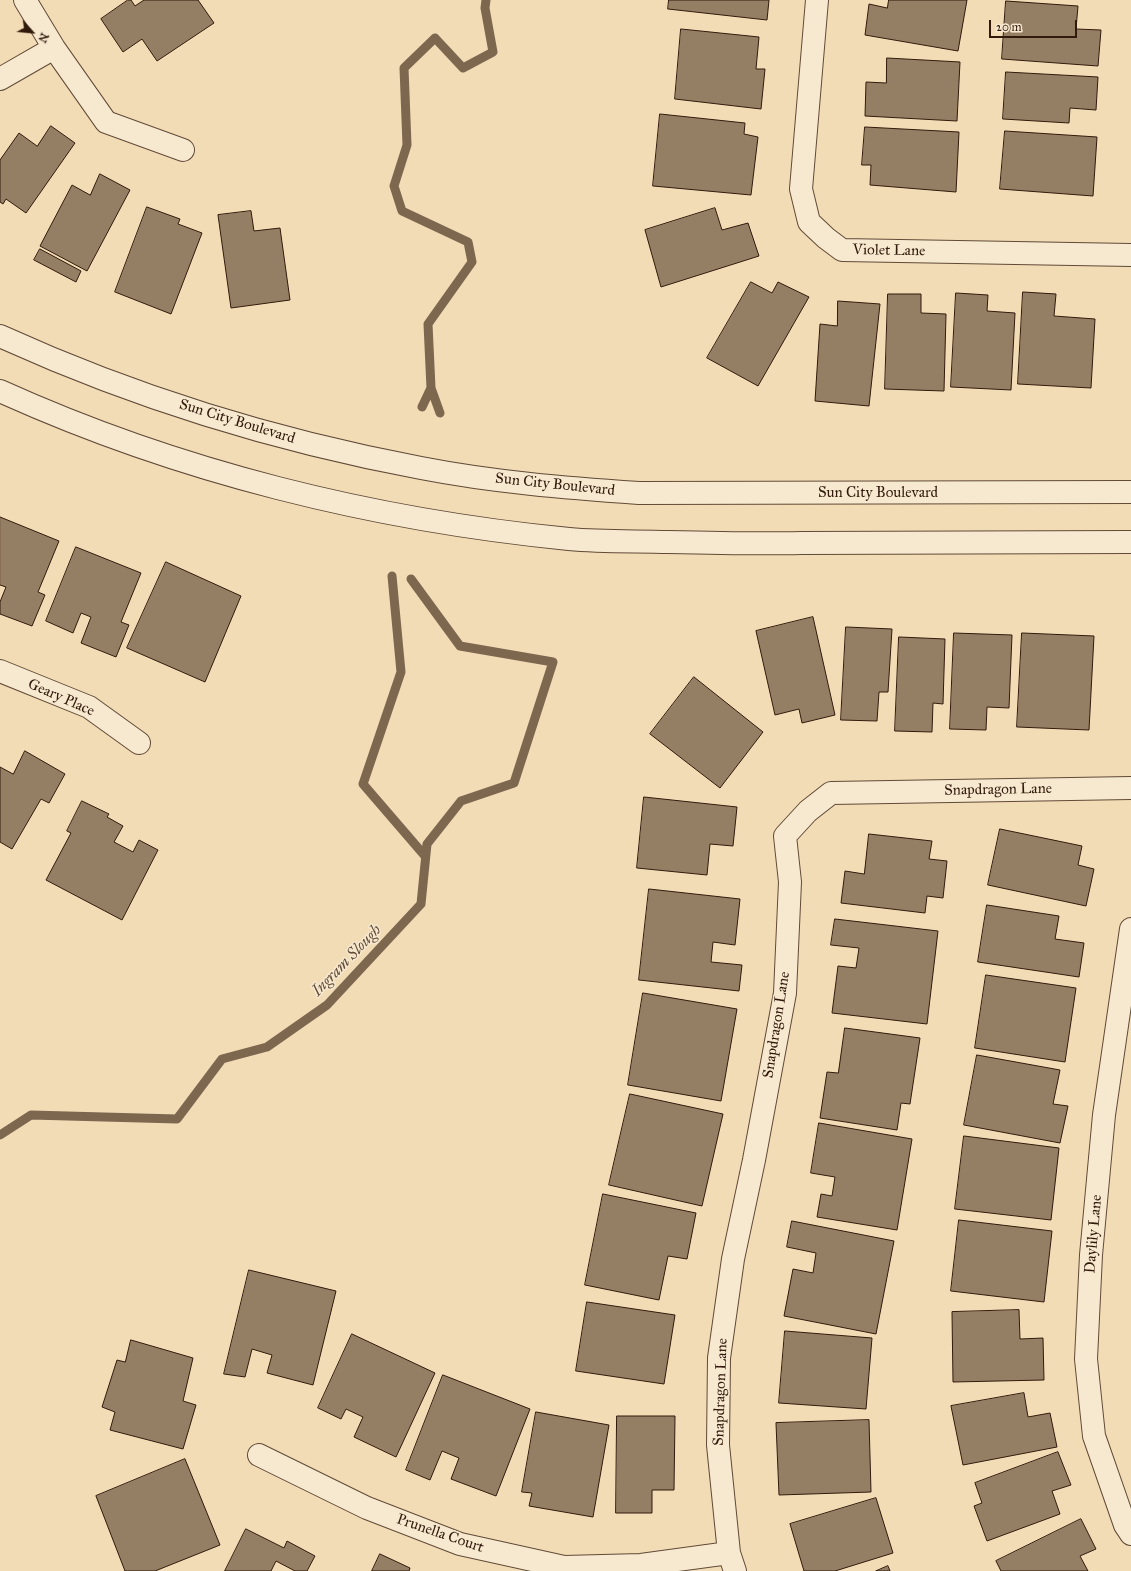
<!DOCTYPE html>
<html>
<head>
<meta charset="utf-8">
<style>
	body { margin:0 }
	#map { position:relative; width:1131px; height:1571px; overflow:hidden; background:#f2dcb6; font-family:"IM FELL Great Primer",serif }
	canvas { display:block }
	.north { position:absolute; left:12px; top:12px; width:40px; height:40px; -webkit-text-stroke:3px #f7e8d0; paint-order:stroke; rotate:117deg; font-size:11px; font-weight:700; line-height:16px; text-align:center; color:#311a0b }
	.north::after { content:''; display:block; margin:auto; width:14px; height:18px; background:#311a0b; clip-path:polygon(50% 0,100% 100%,50% 72%,0 100%) }
	.scale { position:absolute; left:989px; top:20px; width:88px; height:18px; box-sizing:border-box; border:2px solid #311a0b; border-top:0; padding-left:5px; font-size:12px; line-height:14px; white-space:nowrap; color:#311a0b; -webkit-text-stroke:3px #f7e8d0; paint-order:stroke }
</style>
</head>
<body>
<div id="map">
<canvas width="1131" height="1571"></canvas>
<div class="north">N</div>
<div class="scale">20 m</div>
</div>
<script>
const g = document.querySelector('canvas').getContext('2d');
g.lineJoin = 'round';
function trace(path, color, width, dash) { g.strokeStyle = color; g.lineWidth = width; g.lineCap = dash ? 'butt' : 'round'; g.setLineDash(dash || []); g.stroke(path); }
function paint(path, color) { g.fillStyle = color; g.fill(path, 'evenodd'); }
function write(font, color, halo, rows, align = 'center') {
  g.font = font + ' "IM FELL Great Primer",serif'; g.lineWidth = 3; g.setLineDash([]); g.textBaseline = 'middle'; g.strokeStyle = halo; g.fillStyle = color; for (const [text, x, y, turn = 0] of rows) {
    g.save(); g.translate(x, y); g.rotate((+turn || 0) * Math.PI / 180); g.textAlign = isNaN(turn) ? turn : align; if (halo) g.strokeText(text, 0, 0); g.fillText(text, 0, 0); g.restore();
  }
}
trace(new Path2D(`
	M422,407L431,388
	M440,413L431,388L428,324L472,262L468,242L402,211L394,186L407,145L404,68L435,38L463,68L493,52L485,8L486,0
	M392,576L401,672L363,784L425,856
	M0,1135L31,1115L177,1119L222,1059L267,1047L327,1005L421,904L427,844L461,801L514,783L553,662L460,646L411,579`), '#7d674f', 9);
const building = new Path2D(`
	M128,0H131L135,6L144,0H198L214,23L157,61L142,39L123,52L101,19Z
	M669,0H769L767,20L668,9Z
	M889,0H967L958,51L865,35L869,4L887,8Z
	M1006,1L1078,6L1076,29L1101,30L1098,66L1002,59Z
	M681,29L759,37L756,69H765L761,109L675,99Z
	M887,58L960,62L957,121L865,116L866,82L886,83Z
	M1006,72L1098,77L1096,110L1070,108L1069,123L1003,119Z
	M660,114L745,123L744,134L758,137L751,195L653,186Z
	M51,126L75,143L26,213L6,199L3,204L0,202V160L19,133L37,146Z
	M865,127L959,132L956,192L870,185L871,165H862Z
	M1005,131L1097,137L1093,196L1000,189Z
	M100,174L130,190L87,271L40,246L72,185L90,195Z
	M147,207L180,219L178,224L202,233L171,314L115,292Z
	M715,208L722,230L748,223L759,256L661,287L645,230Z
	M251,211L254,231L280,228L290,300L231,308L218,215Z
	M40,249L81,271L76,282L34,260Z
	M751,282L772,293L778,282L809,297L758,386L707,358Z
	M1023,292L1056,294L1054,316L1095,319L1091,388L1018,384Z
	M956,293L988,295L987,311L1015,313L1011,390L951,387Z
	M888,294H921V313L946,314L944,391L885,389Z
	M838,301L880,304L869,406L815,401L820,324L837,326Z
	M0,517L59,541L38,592L45,595L32,626L0,614V602L6,587L0,585Z
	M76,547L141,573L121,622L129,625L116,657L81,643L91,617L81,613L73,633L46,621Z
	M166,562L241,596L205,682L127,648Z
	M813,617L835,715L802,723L799,709L775,715L756,631Z
	M846,627L892,629L888,692H879L877,721L841,720Z
	M954,633L1012,635L1009,708L987,707L986,730L950,729Z
	M1022,633L1094,636L1089,730L1017,727Z
	M899,637L945,639L943,704L933,703L932,732L895,731Z
	M694,677L763,732L720,788L650,734Z
	M25,751L65,774L49,803L41,799L12,849L0,842V767L13,774Z
	M644,797L737,807L733,846L710,844L707,875L637,868Z
	M82,801L109,814L107,817L123,826L114,842L133,852L139,840L158,850L122,920L46,880L71,833L67,831Z
	M1000,829L1082,846L1078,865L1094,869L1086,906L988,885Z
	M869,834L932,841L929,859L947,861L943,898L927,896L925,913L841,903L845,871L864,874Z
	M649,889L740,899L735,945L713,942L711,962L742,965L739,991L639,980Z
	M987,905L1059,916L1055,939L1084,943L1079,977L978,962Z
	M835,919L938,931L927,1024L832,1013L838,966L856,968L859,948L831,945Z
	M986,975L1076,988L1065,1062L975,1048Z
	M643,993L737,1009L721,1101L628,1085Z
	M845,1028L920,1038L910,1104L901,1103L897,1130L820,1118L827,1072L838,1073Z
	M977,1055L1060,1070L1053,1104L1068,1106L1060,1143L964,1125Z
	M630,1094L723,1114L702,1206L609,1185Z
	M819,1123L912,1139L897,1230L817,1217L821,1194L832,1196L835,1177L811,1173Z
	M964,1136L1059,1148L1051,1220L955,1209Z
	M603,1194L696,1213L687,1259L668,1256L659,1300L585,1285Z
	M959,1220L1052,1231L1044,1302L951,1291Z
	M792,1221L894,1241L876,1334L784,1316L793,1269L813,1273L816,1253L787,1247Z
	M249,1270L336,1291L313,1385L267,1373L272,1355L252,1349L245,1377L224,1374Z
	M587,1302L675,1315L664,1384L576,1371Z
	M1019,1310L1020,1339L1043,1338L1044,1380L953,1382L952,1312Z
	M785,1331L872,1338L866,1409L779,1403Z
	M352,1334L435,1373L396,1457L354,1437L363,1417L346,1409L341,1419L318,1408Z
	M131,1340L193,1358L183,1401L196,1405L183,1449L110,1430L115,1412L102,1407L117,1360L125,1362Z
	M443,1375L530,1409L496,1496L451,1479L459,1458L442,1451L430,1480L406,1470Z
	M1024,1393L1028,1417L1050,1413L1057,1447L963,1465L951,1406Z
	M536,1412L609,1425L593,1517L529,1506L532,1493L522,1492Z
	M617,1416H675L674,1490H652V1513H616Z
	M869,1420L871,1492L779,1495L776,1423Z
	M1058,1452L1071,1485L1052,1491L1060,1514L987,1541L974,1506L982,1503L975,1483Z
	M185,1459L220,1545L155,1571H125L96,1496Z
	M876,1498L893,1553L835,1571H804L790,1524Z
	M1081,1519L1096,1549L1080,1556L1088,1571H1001L996,1561Z
	M246,1529L284,1548L287,1541L315,1556L307,1571H295L276,1561L271,1571H225Z
	M380,1554L410,1568L409,1571H372Z
	M888,1566L890,1571H876Z`);
paint(building, '#957f64');
trace(building, '#311a0b', 1);
const minor = new Path2D(`
	M25,0L54,48L106,122L183,150
	M817,0L801,189L809,222L826,238L842,250L1131,255
	M0,79L54,48
	M0,671L89,707L139,743
	M1131,929L1104,1115L1091,1255L1086,1359L1094,1436L1125,1525L1131,1534
	M259,1455L367,1508L460,1544L564,1567L641,1565L729,1553
	M735,1571L729,1553L718,1445L719,1358L733,1259L754,1160L785,993L790,882L785,836L808,811L831,793L1131,788`);
const tertiary = new Path2D(`
	M0,336C134,397 277,441 421,468C493,482 566,488 639,493L1131,492
	M0,391C179,472 374,520 569,539C602,542 635,541 668,542C712,543 756,544 801,543C911,543 1021,542 1131,542`);
trace(minor, '#614a36', 24);
trace(tertiary, '#614a36', 24);
trace(minor, '#f7e8d0', 22);
trace(tertiary, '#f7e8d0', 22);
write('15px', '#311a0b', '#f7e8d0', [
	["Violet Lane",889,251,1],
	["Sun City Boulevard",237,422,17],
	["Sun City Boulevard",555,485,6],
	["Sun City Boulevard",878,493],
	["Geary Place",61,698,24],
	["Snapdragon Lane",998,790,-1],
	["Snapdragon Lane",777,1025,-81],
	["Daylily Lane",1094,1234,-85],
	["Snapdragon Lane",721,1392,-88],
	["Prunella Court",440,1534,19]
]);
write('italic 16px', '#644d38', '#f7e8d0', [
	["Ingram Slough",347,961,-46]
]);
</script>
</body>
</html>
